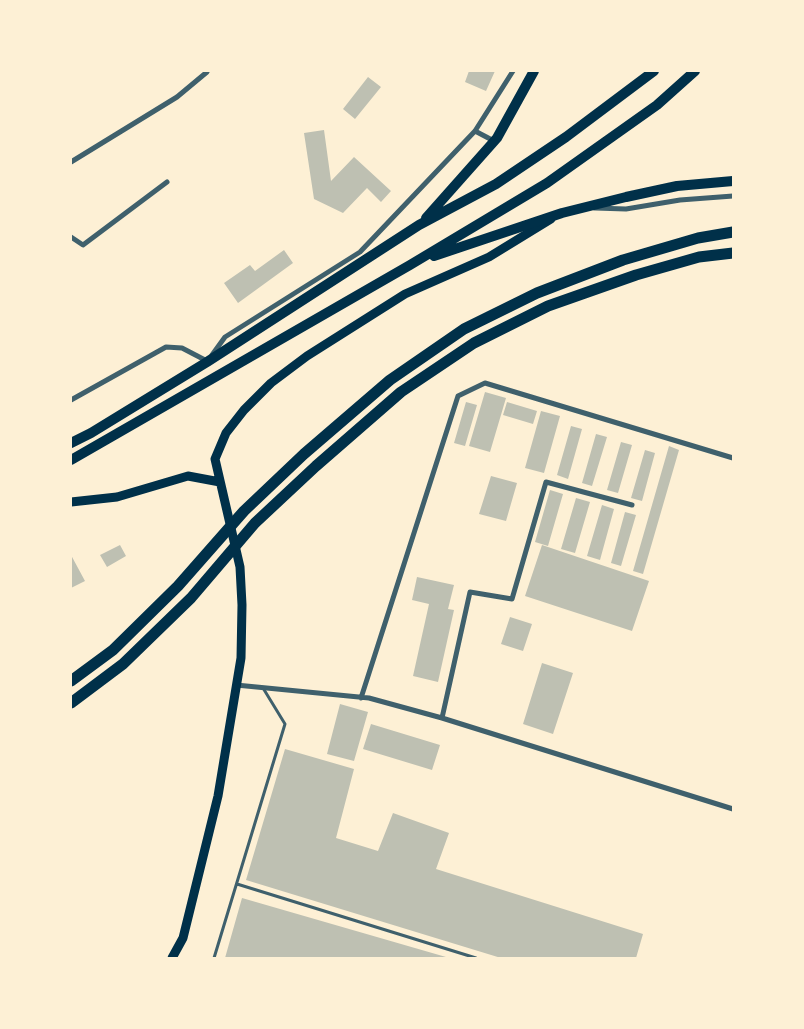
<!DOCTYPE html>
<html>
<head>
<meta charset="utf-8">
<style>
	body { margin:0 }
	#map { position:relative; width:804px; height:1029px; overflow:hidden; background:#fdf0d5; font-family:"Archivo Narrow",sans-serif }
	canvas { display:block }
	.frame { position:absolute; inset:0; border:72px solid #fdf0d5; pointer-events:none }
</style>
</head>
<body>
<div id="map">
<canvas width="804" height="1029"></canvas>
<div class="frame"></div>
</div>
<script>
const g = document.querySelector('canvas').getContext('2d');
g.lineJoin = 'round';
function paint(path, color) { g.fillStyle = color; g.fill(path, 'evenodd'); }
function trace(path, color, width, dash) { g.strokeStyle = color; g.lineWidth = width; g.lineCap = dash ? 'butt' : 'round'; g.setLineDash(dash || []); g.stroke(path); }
paint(new Path2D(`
	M469,71H495L486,91L465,82Z
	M368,77L381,87L355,119L343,109Z
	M324,130L331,181L354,157L391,191L381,202L367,188L343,213L314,199L304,133Z
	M284,250L293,263L238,303L224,283L250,265L255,271Z
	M485,392L506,398L490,452L469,446Z
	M466,402L477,405L465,446L454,443Z
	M507,402L537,411L533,424L503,415Z
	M541,411L560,416L544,473L525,468Z
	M571,426L582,429L568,479L557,475Z
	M596,434L607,437L592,486L582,483Z
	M621,442L632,445L618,493L607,490Z
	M669,446L679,450L643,574L633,571Z
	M645,450L655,453L642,501L631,498Z
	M491,476L517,483L506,521L479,514Z
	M550,490L563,494L548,546L535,542Z
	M576,498L590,502L575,553L561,549Z
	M602,505L614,509L600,560L587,556Z
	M625,512L636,515L621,566L611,563Z
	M120,545L126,556L107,567L100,555Z
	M542,545L649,581L632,631L525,596Z
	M71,555L85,581L71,588Z
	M417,577L454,585L448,609L454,610L438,682L413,676L429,604L412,600Z
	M510,617L532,624L523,651L501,644Z
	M542,663L573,673L553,734L523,724Z
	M340,704L368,712L354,761L327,754Z
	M371,724L440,745L432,770L363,749Z
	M285,749L354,769L336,838L378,851L393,813L449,833L436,869L643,934L636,958H501L246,880Z
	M242,898L446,957V958H225Z`), '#bec0b2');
trace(new Path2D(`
	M237,884L476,958
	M214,958L285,724L263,688`), '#3f606c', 3);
trace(new Path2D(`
	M475,131L494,141
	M71,162L177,97L207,72
	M595,208L626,209L680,200L733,196
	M71,237L83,245L167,182
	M212,355L225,337L360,252L475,131L513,71
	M71,400L166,347L182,348L207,361
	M236,685L369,698L442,718L733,809
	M361,698L458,396L485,383L733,458
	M442,718L470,592L512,599L546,482L632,505`), '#3f606c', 5);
trace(new Path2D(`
	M71,502L117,497L188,476L220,482
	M172,958L183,938L218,796L241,658L242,605L240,567L215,459L226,433L244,410L271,383L307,356L405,294L489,257L551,219`), '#003049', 9);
trace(new Path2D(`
	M426,218L497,138L534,71
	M434,256L562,213L626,197L677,186L733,181
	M71,443L91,433L207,362L419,225L496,184L566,137L654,71
	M71,460L410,265L547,183L657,105L695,71`), '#003049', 10);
trace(new Path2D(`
	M71,681L113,650L178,586L244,511L304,454L390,380L464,329L537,293L623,260L698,238L733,232
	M71,703L123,664L191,598L255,523L316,466L401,392L474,343L548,306L636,275L699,257L733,253`), '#003049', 11);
</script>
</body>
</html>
